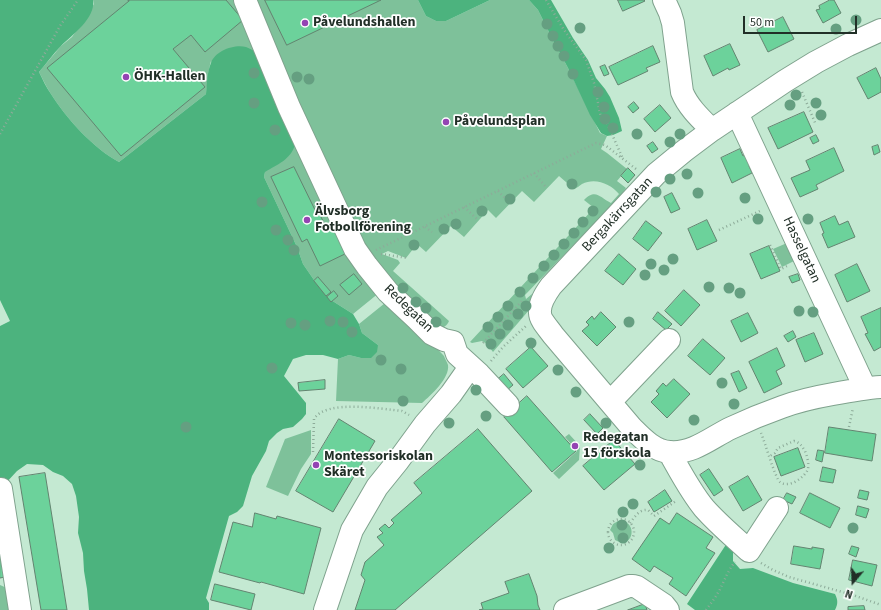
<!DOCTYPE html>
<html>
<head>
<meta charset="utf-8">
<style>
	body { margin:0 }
	#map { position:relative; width:881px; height:610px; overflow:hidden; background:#c4e9d2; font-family:"Source Sans 3",sans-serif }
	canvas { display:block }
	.north { position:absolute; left:833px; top:562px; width:40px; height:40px; -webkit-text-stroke:3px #fff; paint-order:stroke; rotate:199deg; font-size:11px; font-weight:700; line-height:16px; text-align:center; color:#212f27 }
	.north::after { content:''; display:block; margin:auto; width:14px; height:18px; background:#212f27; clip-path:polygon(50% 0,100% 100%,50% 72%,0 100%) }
	.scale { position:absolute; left:743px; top:16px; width:114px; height:18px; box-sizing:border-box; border:2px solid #212f27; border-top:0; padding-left:5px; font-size:12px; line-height:14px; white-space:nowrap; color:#212f27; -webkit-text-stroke:3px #fff; paint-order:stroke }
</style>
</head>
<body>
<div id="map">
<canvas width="881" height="610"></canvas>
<div class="north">N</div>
<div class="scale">50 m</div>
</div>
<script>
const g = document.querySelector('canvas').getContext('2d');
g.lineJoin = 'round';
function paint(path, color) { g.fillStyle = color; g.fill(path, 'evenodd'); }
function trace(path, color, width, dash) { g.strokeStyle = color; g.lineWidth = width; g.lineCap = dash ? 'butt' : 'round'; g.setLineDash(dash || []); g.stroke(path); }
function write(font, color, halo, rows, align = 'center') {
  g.font = font + ' "Source Sans 3",sans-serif'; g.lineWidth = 3.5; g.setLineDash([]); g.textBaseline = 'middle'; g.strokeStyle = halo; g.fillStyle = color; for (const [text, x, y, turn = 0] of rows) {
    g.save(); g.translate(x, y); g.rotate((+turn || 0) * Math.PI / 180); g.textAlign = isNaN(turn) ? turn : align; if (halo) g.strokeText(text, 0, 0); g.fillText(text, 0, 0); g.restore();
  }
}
paint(new Path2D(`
	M93,0H418L426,16L436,21H446L490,0H529L538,10L553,40L568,68L600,133L607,136L601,149L607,153L627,169L617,181L626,188L617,200L525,295L526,299L532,294L530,309L493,352L487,344L482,341L472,343L470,342L594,208L584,200C596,188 600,198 611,203L619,194C611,184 595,177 582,184C579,186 577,188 574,189L559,176L534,202L522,191L496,218L488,210L464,237L451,226L426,252L417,244L406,258L388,251L382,254L398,260L400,263L393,271L449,321C447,326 443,328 438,329L390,284L353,314L331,300L314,280L303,264L297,247L264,177L265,172L211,61L209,69L206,94L119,162C94,149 66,118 51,94C46,87 43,79 39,72L61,46L72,37L94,4Z
	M787,243L796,260L782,267L773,249Z
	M390,299L444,356C445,359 447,362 448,365C450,378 431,395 422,403L336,401L338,359L349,355L361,358L378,345L362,333L359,324Z
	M311,430V454L301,469L288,496L266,487L285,439Z
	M569,434L580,446L579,460L559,479L553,473L577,451L565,437Z
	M618,521C639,519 634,551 615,540L613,533L610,530L613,524Z
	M0,585L9,589L13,610H0Z`), '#7ec19a');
paint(new Path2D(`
	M0,0H93C96,18 72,35 61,46C53,54 46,64 39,72C43,80 46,87 51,94C66,118 94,149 119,162L206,94C207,84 207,72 211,63C215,51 234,44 246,47C249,48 252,50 254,51L295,145C290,160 278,164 265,172L264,177L297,247L303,264L314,280L331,300L353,314L359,324L362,333L378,345L377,352L371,358H361L349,355L338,359L323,355H306L293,359L284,376L306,403V414L302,419L293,427L283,429L277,433L269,441L266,451L252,476L243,506L237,512L229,516L206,598L209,603V610H89L87,589L84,571L83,553L78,533L79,517L76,496L72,484L63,476L53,472L43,465L27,464L17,471L5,484L0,504V326L10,321L0,300Z
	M418,0H490L446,21H436L426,16Z
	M529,0H551L573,38L588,60L596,78L605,89L610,97L619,118L622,131L613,135L607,136L601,133L590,115L568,68L553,40L538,10Z
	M727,543L733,551V561L740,569L753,568L793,583L835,594C838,600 838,604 835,610H695L687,604Z`), '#4cb37e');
const building = new Path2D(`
	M128,0H226L243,20L205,52L191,35L173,49L205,87L121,156L47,68L129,1Z
	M265,0H381L287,45Z
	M618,0H644L645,1L623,11Z
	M830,0H834L841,13L823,23L816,10L820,9L819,6Z
	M783,17L794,39L768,52L757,30Z
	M730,44L740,65L729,70L728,68L713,76L704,56Z
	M653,46L660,62L646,68L648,71L618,85L609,67Z
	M605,65L609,74L604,76L600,67Z
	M876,68L881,79V92L868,99L857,78Z
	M634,102L639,108L633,113L628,107Z
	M660,105L671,118L655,132L644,119Z
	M804,112L813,132L778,149L768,128Z
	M816,135L819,141L813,144L810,138Z
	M653,142L658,149L652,153L647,146Z
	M878,145L880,152L874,155L872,147Z
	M834,148L844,171L816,185L818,189L800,197L791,178L810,170L806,161Z
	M740,149L743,156L748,153L753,165L749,166L752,173L732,183L721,158Z
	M294,167L317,214L319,213L327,229L336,225L349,252L320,266L307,239L302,242L271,177Z
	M628,168L635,175L628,183L621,176Z
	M672,193L680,209L671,213L664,197Z
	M835,216L839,225L848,221L855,237L828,248L822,234L824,233L820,223Z
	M707,220L717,241L697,250L688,229Z
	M646,221L662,233L648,251L633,239Z
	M769,246L780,271L761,279L750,254Z
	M619,254L636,269L623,285L605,271Z
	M857,264L870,291L847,302L835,275Z
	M354,274L362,284L349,295L340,285Z
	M798,274L800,280L792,283L789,277Z
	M318,277L331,292L326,296L314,281Z
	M684,290L700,305L681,326L665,311Z
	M334,291L338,296L331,302L327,297Z
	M881,308V347L874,351L865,334L868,333L861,317Z
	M601,312L616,327L597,346L582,331L589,325L586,322L592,316L594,319Z
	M658,312L672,324L666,330L653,319Z
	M748,313L758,333L741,342L731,321Z
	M793,331L796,337L788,342L784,336Z
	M814,333L823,354L805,362L796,340Z
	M703,339L725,358L710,375L688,356Z
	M531,347L548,366L523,388L506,369Z
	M777,348L785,366L776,371L782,384L764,393L749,362Z
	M739,371L747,388L739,392L731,374Z
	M504,374L513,385L506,391L497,380Z
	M674,379L690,394L667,418L651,402L659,394L656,391L663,383L666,386Z
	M325,380V389L299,391L298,383Z
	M527,396L576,451L552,472L504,417Z
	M590,414L603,428L597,434L584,420Z
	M339,419L375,441L333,512L296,491Z
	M829,427L876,434L872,461L825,453Z
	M478,429L532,491L395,610H355L365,580L361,575L365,562L384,545L377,537L383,533L379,529L385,524L389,528L394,523L391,520L422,493L414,483Z
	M614,440L635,464L604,490L583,466Z
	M798,448L805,467L781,476L774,457Z
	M818,450L824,451L822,462L816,460Z
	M823,467L836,470L833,483L820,481Z
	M709,469L723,490L714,496L700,475Z
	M45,473L67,610H41L19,477Z
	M748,476L762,500L743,511L729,487Z
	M665,490L672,501L654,512L648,502Z
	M860,490L869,492L867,500L858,498Z
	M787,493L796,497L792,504L783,500Z
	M810,493L840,508L830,528L800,513Z
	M858,506L869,509L866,518L856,515Z
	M255,513L276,519L277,516L321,528L304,594L261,582L260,583L219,572L233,522L252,527Z
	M677,513L713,537L706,548L715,553L686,596L669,584L673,578L654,566L650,572L632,559L660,518L669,524Z
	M794,546L812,549V547L824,549L820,569L791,564Z
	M852,546L859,548L856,557L849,554Z
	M0,550L10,576L0,578Z
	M853,560L877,565L872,586L849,580Z
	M529,574L537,596L538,605L540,610H479L483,609L481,603L509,593L505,582Z
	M215,584L255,594L251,610L211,600Z
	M645,604L647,610H628Z
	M864,606L865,610H848V607Z`);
paint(building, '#6cd29b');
trace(building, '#638470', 1);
const minor = new Path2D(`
	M245,0L289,107L355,249L367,266L388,292L417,319L432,334L444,340L453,342L457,354L479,374L508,405
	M664,0L670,13L673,23L682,92C688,107 701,119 712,130
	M881,30L848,45L816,62L785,81L712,130L684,151L656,174L551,286C546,293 539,303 540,313C540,320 549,329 553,335L632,428C642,438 654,451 670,452C693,454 712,437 731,428C748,420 765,413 782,407C798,401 816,397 833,394C849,391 865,388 881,387
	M737,113L865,388
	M610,402L669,340
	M669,452C680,471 690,491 704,508C718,524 734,537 749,551L777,508
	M1,489L20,610
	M325,610L352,530L377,487L398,461L425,424L451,394L470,367
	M565,610L629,586H633L637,587L664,605L668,610`);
trace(minor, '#7fa28d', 24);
trace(new Path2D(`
	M546,0L564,30L586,60L594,83L601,118L607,123L623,159
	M802,92L816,125
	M0,134L60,26L78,0
	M534,173L545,186
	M498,191L508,201
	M464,207L477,219
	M425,227L432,232
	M719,230L762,210
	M770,245L781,269L789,265
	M376,250L596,143L605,145L636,169
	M381,254L408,258
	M483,343L522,301
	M491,361L503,347L526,326
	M849,427L853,408
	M761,433C765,442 775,478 780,482C789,489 805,477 808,469C809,463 807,456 805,451C802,446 799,442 794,441L778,448L775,453L770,456
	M313,452L314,419C326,399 382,409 402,411L409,415
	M608 532a13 13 0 1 1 26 0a13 13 0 1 1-26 0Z
	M630,523C635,517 639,509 648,510L654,516L676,501
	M761,563L773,570L789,577L853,595L881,605
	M706,610C712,602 718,594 722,585C726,577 729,569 735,562`), '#8dab99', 2.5, [1, 3]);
trace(minor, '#fff', 22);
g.fillStyle = '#659f81';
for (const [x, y] of [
	[856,20],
	[547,24],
	[580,28],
	[836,29],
	[553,36],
	[558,46],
	[564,56],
	[254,73],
	[573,74],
	[297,77],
	[309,79],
	[598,92],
	[796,95],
	[254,103],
	[816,103],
	[790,105],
	[604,107],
	[821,115],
	[605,119],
	[613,128],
	[275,130],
	[637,134],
	[680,134],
	[670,142],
	[687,174],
	[670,179],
	[572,184],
	[656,192],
	[698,193],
	[745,198],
	[510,199],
	[262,202],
	[482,211],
	[593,211],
	[758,219],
	[808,219],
	[583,222],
	[456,224],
	[444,229],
	[276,230],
	[574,233],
	[288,240],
	[564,244],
	[414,245],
	[294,250],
	[554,255],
	[673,259],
	[651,264],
	[544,266],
	[664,270],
	[645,275],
	[533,278],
	[709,287],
	[403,288],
	[729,288],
	[520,292],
	[740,293],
	[416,302],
	[508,306],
	[526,306],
	[426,308],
	[799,311],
	[813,312],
	[518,314],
	[498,317],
	[330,321],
	[343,322],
	[436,322],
	[629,322],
	[291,323],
	[305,325],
	[508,325],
	[488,327],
	[352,332],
	[500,334],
	[531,343],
	[491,344],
	[381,360],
	[272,368],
	[401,369],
	[558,370],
	[722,383],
	[476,390],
	[576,392],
	[403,401],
	[734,404],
	[486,416],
	[694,420],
	[449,423],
	[606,423],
	[186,427],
	[640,465],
	[633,504],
	[623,512],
	[622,525],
	[853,528],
	[623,538],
	[609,548]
]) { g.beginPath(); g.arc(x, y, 5.5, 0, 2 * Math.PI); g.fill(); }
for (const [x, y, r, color] of [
	[305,23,4,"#9444b3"],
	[126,77,4,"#9444b3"],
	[446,122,4,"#9444b3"],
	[307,220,4,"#9444b3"],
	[575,446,4,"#9444b3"],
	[316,465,4,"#9444b3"]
]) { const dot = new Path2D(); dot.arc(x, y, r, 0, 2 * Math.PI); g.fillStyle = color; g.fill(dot); trace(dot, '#fff', 1.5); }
write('bold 14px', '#212f27', '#fff', [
	["Påvelundshallen",313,23],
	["ÖHK-Hallen",134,77],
	["Påvelundsplan",454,122],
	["Älvsborg",315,212],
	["Fotbollförening",315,228],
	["Redegatan",583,438],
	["15 förskola",583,454],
	["Montessoriskolan",324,457],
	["Skäret",324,473]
], 'left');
write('14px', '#212f27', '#fff', [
	["Bergakärrsgatan",618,215,-47],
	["Hasselgatan",801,250,65],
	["Redegatan",408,309,44]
]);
</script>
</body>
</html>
